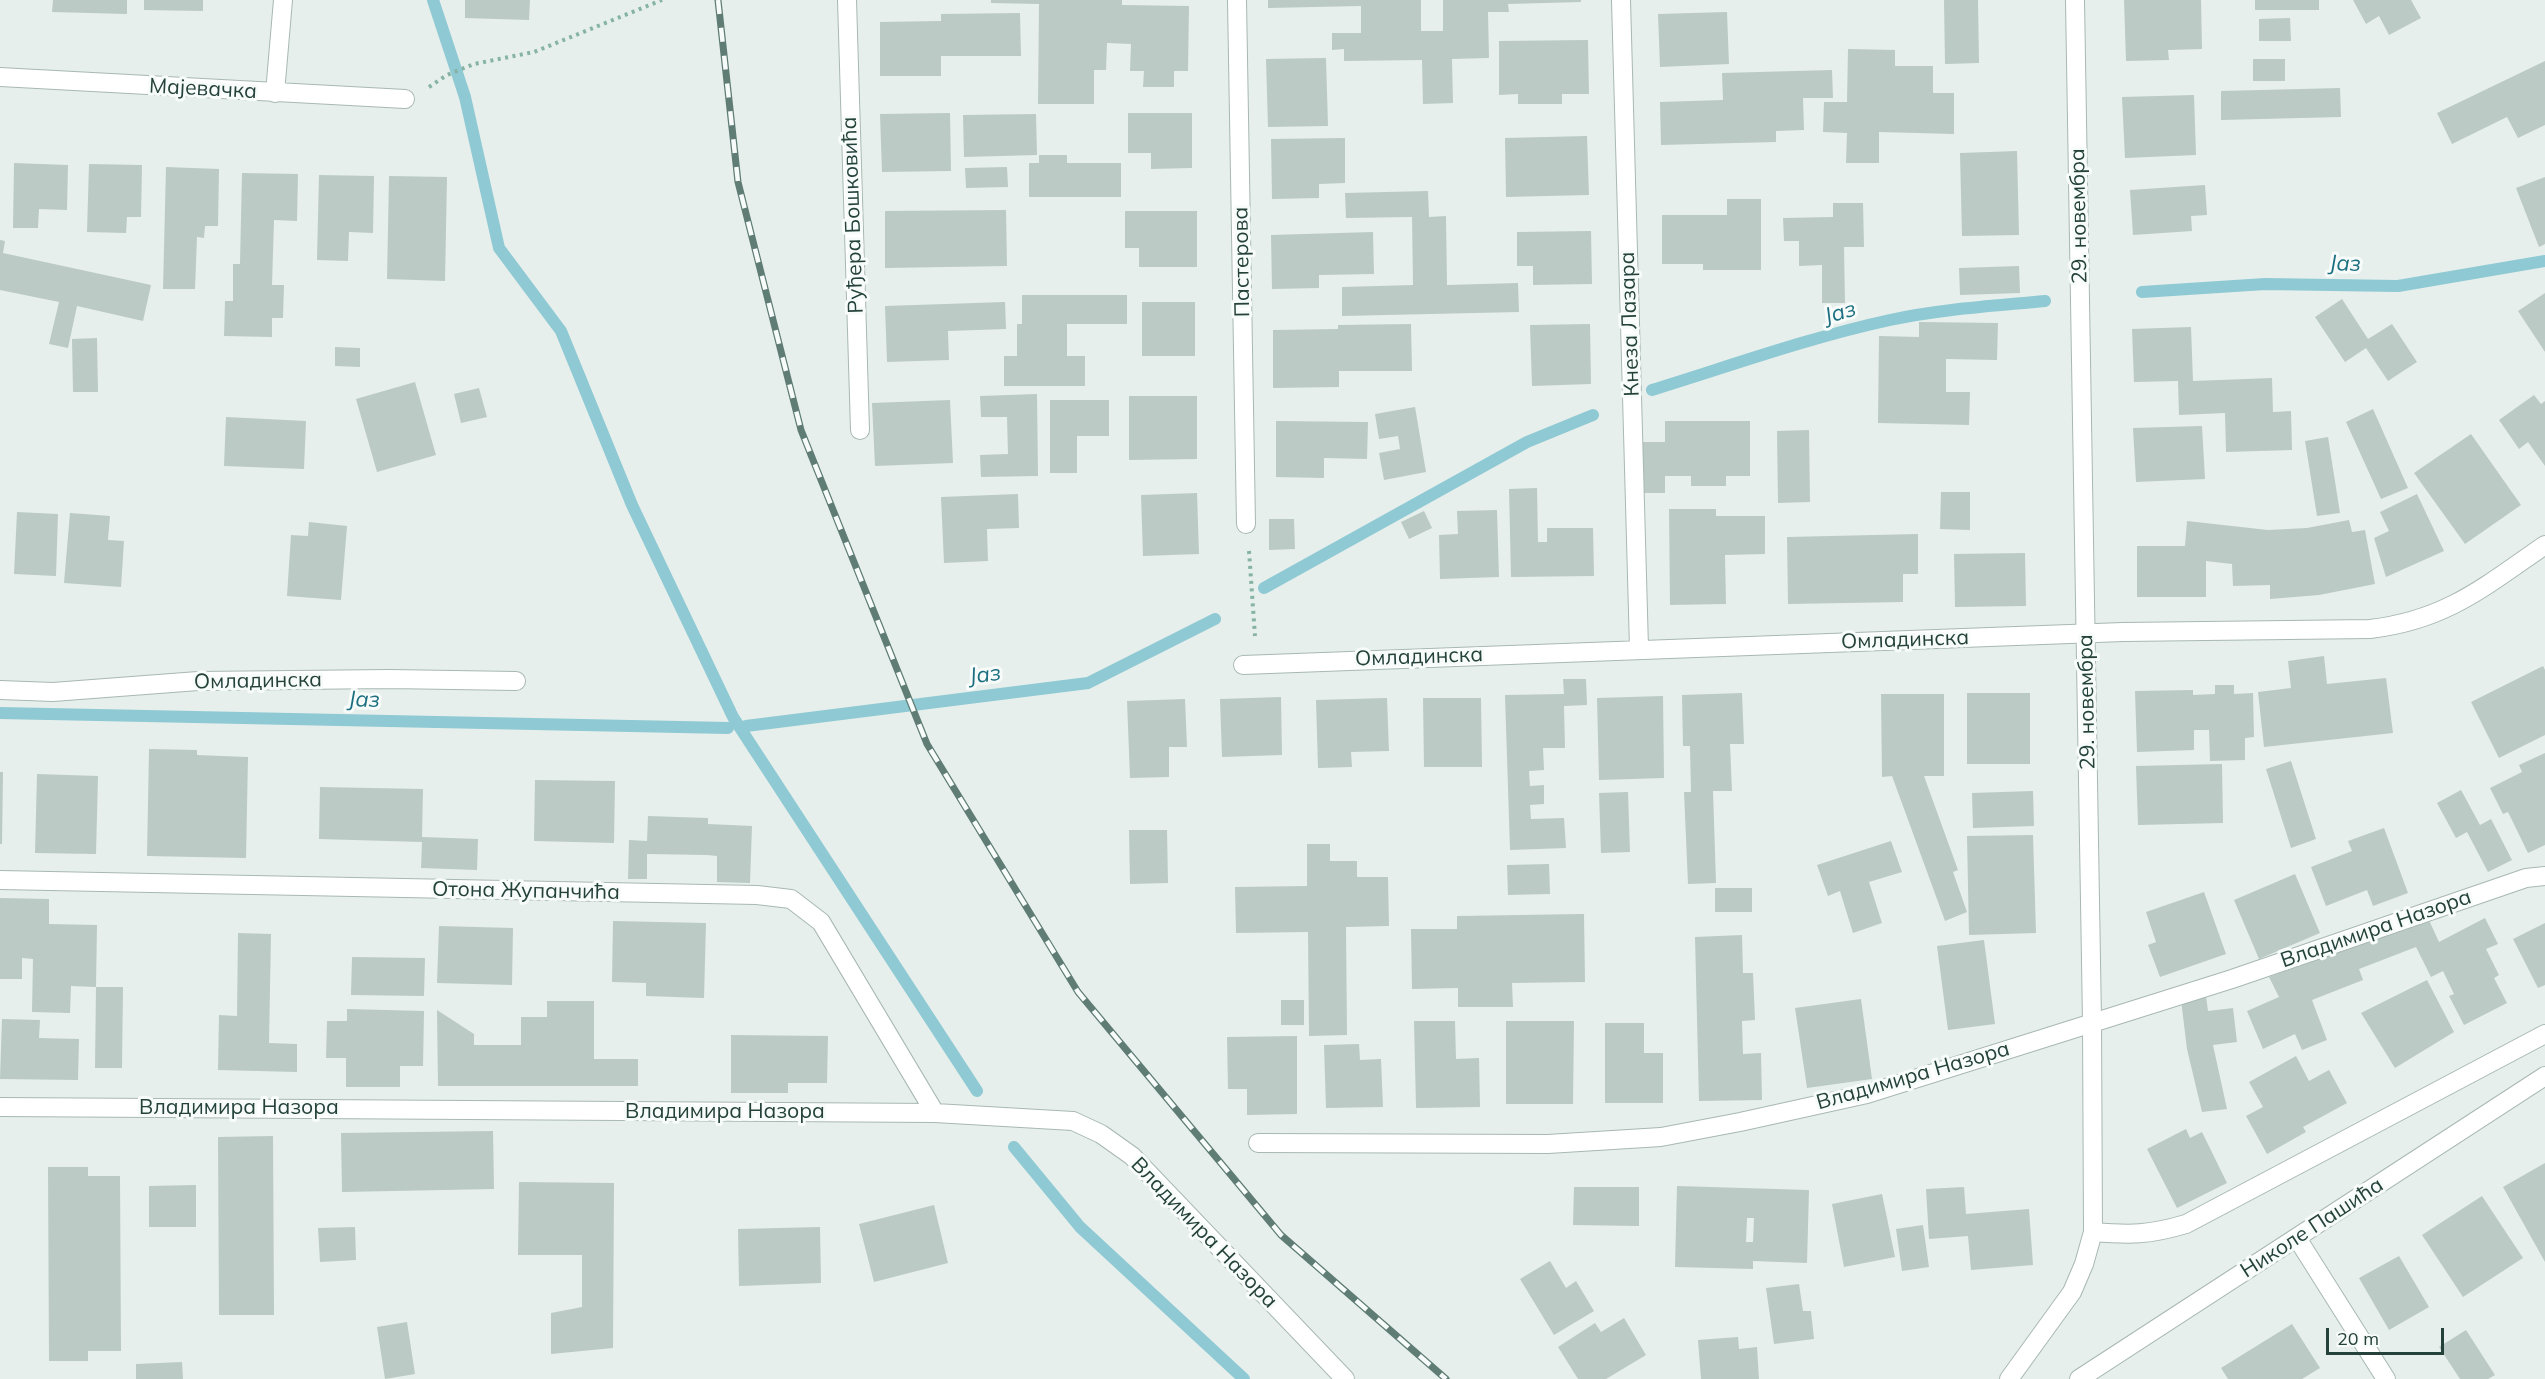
<!DOCTYPE html>
<html>
<head>
<meta charset="utf-8">
<style>
	body { margin:0 }
	#map { position:relative; width:2545px; height:1379px; overflow:hidden; background:#e6efeb; font-family:Mulish,sans-serif }
	canvas { display:block }
	.scale { position:absolute; left:2326px; top:1328px; width:118px; height:27px; box-sizing:border-box; border:3px solid #24423a; border-top:0; padding-left:8px; font-size:18px; line-height:21px; white-space:nowrap; color:#24423a; -webkit-text-stroke:4px #f7fbf9; paint-order:stroke }
</style>
</head>
<body>
<div id="map">
<canvas width="2545" height="1379"></canvas>
<div class="scale">20 m</div>
</div>
<script>
const g = document.querySelector('canvas').getContext('2d');
g.lineJoin = 'round';
function trace(path, color, width, dash) { g.strokeStyle = color; g.lineWidth = width; g.lineCap = dash ? 'butt' : 'round'; g.setLineDash(dash || []); g.stroke(path); }
function paint(path, color) { g.fillStyle = color; g.fill(path, 'evenodd'); }
function write(font, color, halo, rows, align = 'center') {
  g.font = font + ' Mulish,sans-serif'; g.lineWidth = 6; g.setLineDash([]); g.textBaseline = 'middle'; g.strokeStyle = halo; g.fillStyle = color; for (const [text, x, y, turn = 0] of rows) {
    g.save(); g.translate(x, y); g.rotate((+turn || 0) * Math.PI / 180); g.textAlign = isNaN(turn) ? turn : align; if (halo) g.strokeText(text, 0, 0); g.fillText(text, 0, 0); g.restore();
  }
}
trace(new Path2D(`
	M433,0L465,97L499,248L561,331L632,505L733,717L977,1091
	M2142,292L2265,284L2398,286L2545,261
	M1652,390C1730,366 1811,337 1890,320C1941,309 1993,306 2045,301
	M1264,588L1527,442L1593,415
	M0,713L728,728
	M746,726L1088,683L1215,619
	M1014,1147L1080,1227L1244,1379`), '#8ec9d4', 12);
paint(new Path2D(`
	M53,0H127V14L52,12Z
	M144,0H203V11L144,10Z
	M465,0H530L529,20L465,18Z
	M991,0H1122V5L1189,6L1188,71H1174V87H1143L1144,71H1130L1131,44L1107,43L1106,70H1094V104H1038L1039,4L991,3Z
	M1268,0H1421V31H1443V0H1581V2L1508,4L1509,12H1488L1489,58L1452,59L1453,103L1423,104L1422,60L1344,61V49L1332,50V33H1361V6L1268,8Z
	M1944,0H1978L1979,63L1945,64Z
	M2124,0H2201L2202,49L2168,50L2169,60L2126,61Z
	M2255,0H2319V10H2255Z
	M2353,0H2411L2421,18L2389,35L2379,16L2366,24Z
	M1727,12L1729,64L1660,67L1658,14Z
	M1020,13L1021,56H941V76H880V22L941,21V14Z
	M2290,18L2291,41H2259V19Z
	M1588,40L1589,94H1562V104H1518V94L1499,95V41Z
	M1848,49L1895,50V66H1933V93H1954V134L1879,132V163H1846L1847,133L1823,132L1824,102H1847Z
	M1326,58L1328,126L1268,127L1266,59Z
	M2253,59H2285V81H2253Z
	M2545,61V125L2518,138L2507,117L2452,144L2437,113Z
	M1832,70L1833,98H1803L1804,130L1776,131V142L1661,145L1660,102L1723,100L1722,73Z
	M2340,88L2341,117L2221,120V91Z
	M2194,95L2196,155L2125,158L2122,97Z
	M950,113L951,171L882,172L880,114Z
	M1128,113H1192V168L1151,169V153H1128Z
	M1036,114L1037,155L964,157L963,115Z
	M1587,136L1589,195L1506,197L1505,138Z
	M1345,138V183L1319,184V198L1272,199L1271,139Z
	M2017,151L2019,235L1962,236L1960,153Z
	M1039,155H1067V163H1121V197H1029V163H1039Z
	M14,163L68,165L67,210L39,209L38,228H13Z
	M89,164L142,165L141,217H127L126,233L87,232Z
	M166,167L219,169L218,226H205L204,238L197,237L195,289H163Z
	M1007,167L1008,187L966,188L965,168Z
	M242,173L298,174L297,221L274,220L272,285H284L283,318H272V337L224,336L225,301H233V264H240Z
	M319,175L374,176L373,233L349,232L348,261L317,260Z
	M389,176L447,177L445,281L387,279Z
	M2545,177V244L2539,247L2516,188Z
	M2205,185L2207,215L2191,216L2192,231L2133,235L2130,190Z
	M1428,191L1429,217L1446,216L1447,285L1518,283L1519,312L1342,316V287L1413,285L1412,217L1346,218L1345,193Z
	M1727,199H1761V270H1703V264H1662V215H1727Z
	M1833,203H1863L1864,247H1844L1845,303H1822V265L1799,266V241H1784L1783,218L1833,217Z
	M1006,210L1007,266L885,268V211Z
	M1125,211H1197V267H1139V248H1125Z
	M1591,231L1592,284L1533,285V266H1517V232Z
	M1373,232L1374,274L1319,275V288L1272,289L1271,235Z
	M0,240L5,241L3,253L151,285L143,321L77,306L68,348L49,344L59,302L0,290Z
	M2019,266L2020,293L1960,295L1959,268Z
	M2545,293V352L2518,311Z
	M1022,295H1127V324H1067V356H1085V386H1004V356H1017V324H1022Z
	M2342,299L2368,339L2392,324L2417,362L2388,381L2366,348L2345,362L2315,317Z
	M1005,302L1006,329L948,331L949,360L887,362L885,306Z
	M1142,302H1195V356H1142Z
	M1919,322L1998,323L1997,360L1946,359V392H1970L1969,425L1878,423L1879,336L1919,337Z
	M1411,324L1412,371H1339V387L1273,388V330L1338,329V325Z
	M1590,324L1591,384L1532,386L1530,325Z
	M2191,327L2193,381L2272,378L2273,412L2291,411L2292,450L2226,452L2225,413L2179,415L2178,381L2134,382L2132,329Z
	M97,338L98,392H73L72,339Z
	M335,347L360,348V367L335,366Z
	M415,382L436,455L377,472L356,399Z
	M479,388L487,417L461,423L454,394Z
	M1037,394L1038,476L981,477L980,455L1008,454L1007,417H981L980,396Z
	M2534,395L2541,404L2545,401V466L2528,442L2519,449L2499,420Z
	M1129,396H1197V459L1129,460Z
	M950,400L953,463L875,466L872,403Z
	M1050,400H1109V436H1077V473H1050Z
	M1415,407L1426,472L1384,480L1379,453L1400,449L1398,436L1379,439L1375,414Z
	M2373,409L2408,488L2381,499L2346,422Z
	M226,417L306,421L304,469L224,466Z
	M1276,421L1368,422L1367,459L1324,458V478L1276,477Z
	M1665,421H1750V476H1726V486H1691V476H1665V493H1641V442H1665Z
	M2202,426L2205,479L2136,482L2133,428Z
	M1809,430L1810,502L1778,503L1777,431Z
	M2471,434L2521,505L2465,544L2414,473Z
	M2328,437L2340,513L2317,516L2305,441Z
	M1537,488L1538,542H1547V528H1593L1594,576L1511,577L1509,489Z
	M1941,492H1970V530L1940,529Z
	M1197,493L1199,554L1143,556L1141,495Z
	M1018,494L1019,528L987,529L988,561L944,563L941,497Z
	M2417,494L2444,551L2386,577L2374,538L2389,531L2380,512Z
	M1669,509H1716V516H1765V554L1725,555L1726,604L1670,605Z
	M1497,510L1499,577L1440,579L1439,535L1458,534L1457,511Z
	M1424,511L1432,528L1409,539L1401,522Z
	M17,512L58,514L56,576L14,574Z
	M70,513L110,516L108,540L124,541L121,587L64,583Z
	M1269,519H1294L1295,549L1269,550Z
	M2349,520L2352,532L2365,530L2375,584L2319,595L2270,599V585L2233,586L2232,564L2206,561V597H2137V546H2185L2187,521L2268,530L2307,528Z
	M309,522L347,526L341,600L287,596L291,535L308,536Z
	M1918,534V574H1903V602L1788,604L1787,537Z
	M2025,553L2026,606L1955,607L1954,554Z
	M2324,656L2327,684L2386,678L2393,733L2264,747L2258,692L2291,688L2288,661Z
	M2543,666L2545,670V735L2499,758L2471,702Z
	M1563,679H1586L1587,705L1564,706L1565,748H1543L1544,770L1529,771L1530,786L1544,785V804L1530,805L1531,819L1564,818L1566,848L1510,850L1505,695L1564,694Z
	M2215,685H2234V694L2253,693L2254,737L2245,738V760L2210,761L2209,730H2194V750L2137,752L2135,691L2193,690V695L2215,694Z
	M1742,693L1744,744H1730L1732,791H1713L1716,883L1688,884L1684,792H1691L1690,746H1683L1682,695Z
	M1967,693H2030V764H1967Z
	M1881,694H1944V776H1924L1958,870L1953,872L1967,912L1945,921L1892,776L1882,777Z
	M1663,696L1664,778L1599,780L1597,698Z
	M1281,697L1282,755L1222,757L1220,699Z
	M1387,698L1389,751L1351,752L1352,767L1318,768L1316,700Z
	M1423,698H1481L1482,767H1424Z
	M1185,699L1187,747H1169V777L1130,778L1127,701Z
	M149,749L197,750V755L248,757L246,858L147,856Z
	M2545,753V845L2528,853L2508,812L2503,814L2490,788L2522,772L2519,765Z
	M2291,761L2316,839L2291,848L2266,769Z
	M2222,764L2223,823L2138,825L2136,766Z
	M0,772H3L2,844H0Z
	M37,774L98,776L96,854L35,853Z
	M535,780L615,781L614,843L534,841Z
	M320,787L423,789L422,837L478,839L477,870L421,868L422,842L319,839Z
	M2461,790L2480,825L2491,819L2512,860L2488,872L2467,832L2456,838L2437,803Z
	M2033,791L2034,826L1973,828L1972,793Z
	M1628,792L1630,852L1601,853L1599,793Z
	M648,816L708,818V824L752,826L750,883L717,882V856L707,855L647,854V879H628L629,840L647,841Z
	M2384,828L2408,893L2373,906L2367,890L2326,906L2311,867L2352,851L2348,841Z
	M1129,830H1167L1168,883L1130,884Z
	M2033,835L2036,933L1969,935L1967,836Z
	M1891,841L1902,872L1869,882L1882,923L1853,933L1840,891L1828,896L1817,865Z
	M1307,844H1330V861H1357V877H1388L1389,926L1346,927L1347,1035L1309,1036L1308,932L1236,933L1235,887L1307,886Z
	M1549,864L1550,894L1508,895L1507,865Z
	M2295,874L2320,933L2259,959L2234,900Z
	M1715,888H1752V912H1715Z
	M2204,892L2226,954L2160,977L2148,945L2156,942L2146,912Z
	M0,898L49,899V924L97,925L96,987H123L122,1068H95L96,987L71,986L70,1013L32,1012L33,959L22,958V979H0Z
	M1584,914L1585,982L1512,983L1513,1007H1458V988L1412,989L1411,929H1457V916Z
	M2428,918L2439,942L2485,918L2498,944L2486,949L2499,975L2494,978L2507,1003L2464,1025L2449,996L2454,994L2443,971L2431,977L2416,947L2359,969L2363,980L2312,1000L2327,1040L2302,1050L2295,1034L2263,1049L2247,1011L2279,997L2269,977Z
	M613,921L706,923L704,998L646,996V983L612,982Z
	M2545,923V985L2538,988L2513,939Z
	M439,926L513,928L512,985L437,983Z
	M238,933L271,934L269,1043L297,1044V1072L218,1070L219,1015L237,1016Z
	M1742,935L1743,973H1753L1755,1020L1742,1021L1743,1054L1761,1053L1762,1100L1699,1101L1695,937Z
	M1984,940L1995,1024L1948,1030L1937,946Z
	M352,957L425,958L424,996L351,995Z
	M2427,980L2454,1032L2395,1068L2361,1013Z
	M2206,996L2208,1011L2233,1008L2237,1042L2213,1045L2227,1109L2202,1112L2187,1049L2181,1000Z
	M1861,999L1872,1079L1807,1088L1795,1008Z
	M1281,1000H1304V1025H1281Z
	M547,1001H594V1059H638V1086H438L437,1010L474,1034V1045H521V1017H547Z
	M347,1009L424,1011L423,1066H400V1087H346V1058H326L327,1021H347Z
	M2,1019L40,1020L39,1038L79,1039L78,1080L0,1079Z
	M1414,1021H1455L1456,1059L1479,1058L1480,1107L1416,1108Z
	M1506,1021H1574L1573,1104H1506Z
	M1605,1023H1644V1053H1663V1103H1605Z
	M731,1035L828,1036L827,1083H788V1093H731Z
	M1297,1036V1114L1247,1115V1089H1228L1227,1037Z
	M1359,1044L1360,1060L1381,1059L1383,1107L1326,1108L1324,1045Z
	M2296,1056L2309,1081L2329,1070L2347,1103L2303,1127L2306,1132L2267,1154L2246,1116L2263,1107L2249,1082Z
	M2186,1129L2190,1138L2202,1132L2227,1183L2177,1208L2147,1149Z
	M493,1131L494,1189L342,1192L341,1133Z
	M273,1136L274,1315H219L218,1137Z
	M2545,1163V1262L2503,1187Z
	M48,1167H88V1176H120L121,1351H88V1361H49Z
	M519,1182L614,1183L613,1348L551,1354V1313L582,1307V1255H518Z
	M196,1185V1227H149V1186Z
	M1677,1186L1809,1190L1807,1263L1753,1261V1269L1675,1267ZM1747,1218H1754L1753,1242H1746Z
	M1574,1187H1639V1226L1573,1225Z
	M1964,1187L1966,1214L2029,1209L2033,1265L1971,1270L1968,1236L1929,1239L1926,1189Z
	M1882,1194L1895,1257L1844,1267L1832,1204Z
	M2482,1196L2523,1258L2463,1297L2422,1235Z
	M934,1205L948,1263L874,1282L859,1224Z
	M1923,1225L1929,1267L1902,1271L1896,1229Z
	M355,1227L356,1260L320,1262L318,1228Z
	M820,1227L821,1283L739,1286L738,1229Z
	M2399,1256L2429,1307L2389,1330L2359,1278Z
	M1550,1261L1566,1288L1576,1281L1594,1311L1554,1335L1520,1279Z
	M1799,1284L1803,1311H1811L1814,1339L1774,1344L1766,1288Z
	M1624,1318L1646,1355L1606,1379H1578L1558,1347L1595,1323L1601,1332Z
	M407,1322L415,1374L385,1379L377,1327Z
	M2292,1324L2320,1368L2302,1379H2228L2221,1368Z
	M2466,1330L2495,1375L2488,1379H2460L2439,1347Z
	M1738,1337L1739,1349L1757,1347L1759,1379H1701L1698,1340Z
	M182,1362L183,1379H136V1364Z`), '#bbcac4');
const service = new Path2D(`
	M0,690L53,692L198,681L390,679L516,681`);
const minor = new Path2D(`
	M847,0L860,430
	M1237,0L1246,524
	M1621,0L1639,648
	M0,77L405,99
	M275,93L283,0
	M1243,665L2123,632L2370,629C2446,620 2484,587 2545,545
	M0,880L757,895L791,899L821,922L935,1113
	M0,1107L935,1113L1073,1121L1101,1134L1132,1156L1345,1379
	M1258,1143L1548,1144L1661,1137L1740,1122L1867,1094L2232,979L2526,878L2545,876
	M2093,1232C2131,1235 2149,1235 2186,1224L2545,1034
	M2297,1238L2386,1379`);
const tertiary = new Path2D(`
	M2009,1379L2072,1292L2084,1264L2093,1232L2092,1021L2075,0
	M2079,1379L2545,1076`);
trace(service, '#a8b8b2', 20);
trace(minor, '#a8b8b2', 20);
trace(tertiary, '#a8b8b2', 20);
trace(new Path2D(`
	M429,87L447,75L474,64L534,52L662,0
	M1249,551L1255,636`), '#86b3a5', 4, [3, 4.5]);
trace(service, '#fff', 18);
trace(minor, '#fff', 18);
trace(tertiary, '#fff', 18);
const rail = new Path2D(`
	M718,0L738,182L801,430L927,744L1078,992L1281,1235L1446,1379`);
trace(rail, '#5f7d75', 7);
trace(rail, '#f7fbf9', 4.5, [14]);
write('21px', '#24423a', '#f7fbf9', [
	["Мајевачка",203,89,3],
	["Руђера Бошковића",853,215,-92],
	["29. новембра",2079,216,-91],
	["Пастерова",1242,262,-91],
	["Кнеза Лазара",1630,324,-92],
	["Омладинска",1905,640,-2],
	["Омладинска",1419,657,-2],
	["Омладинска",258,681,-1],
	["29. новембра",2087,702,-91],
	["Отона Жупанчића",526,891,1],
	["Владимира Назора",2376,929,-19],
	["Владимира Назора",1913,1076,-16],
	["Владимира Назора",239,1108],
	["Владимира Назора",725,1112],
	["Николе Пашића",2312,1228,-33],
	["Владимира Назора",1204,1233,46]
]);
write('italic 22px', '#1c6f80', '#f7fbf9', [
	["Јаз",2345,264,1],
	["Јаз",1840,313,-16],
	["Јаз",985,675,-7],
	["Јаз",364,700,1]
]);
</script>
</body>
</html>
